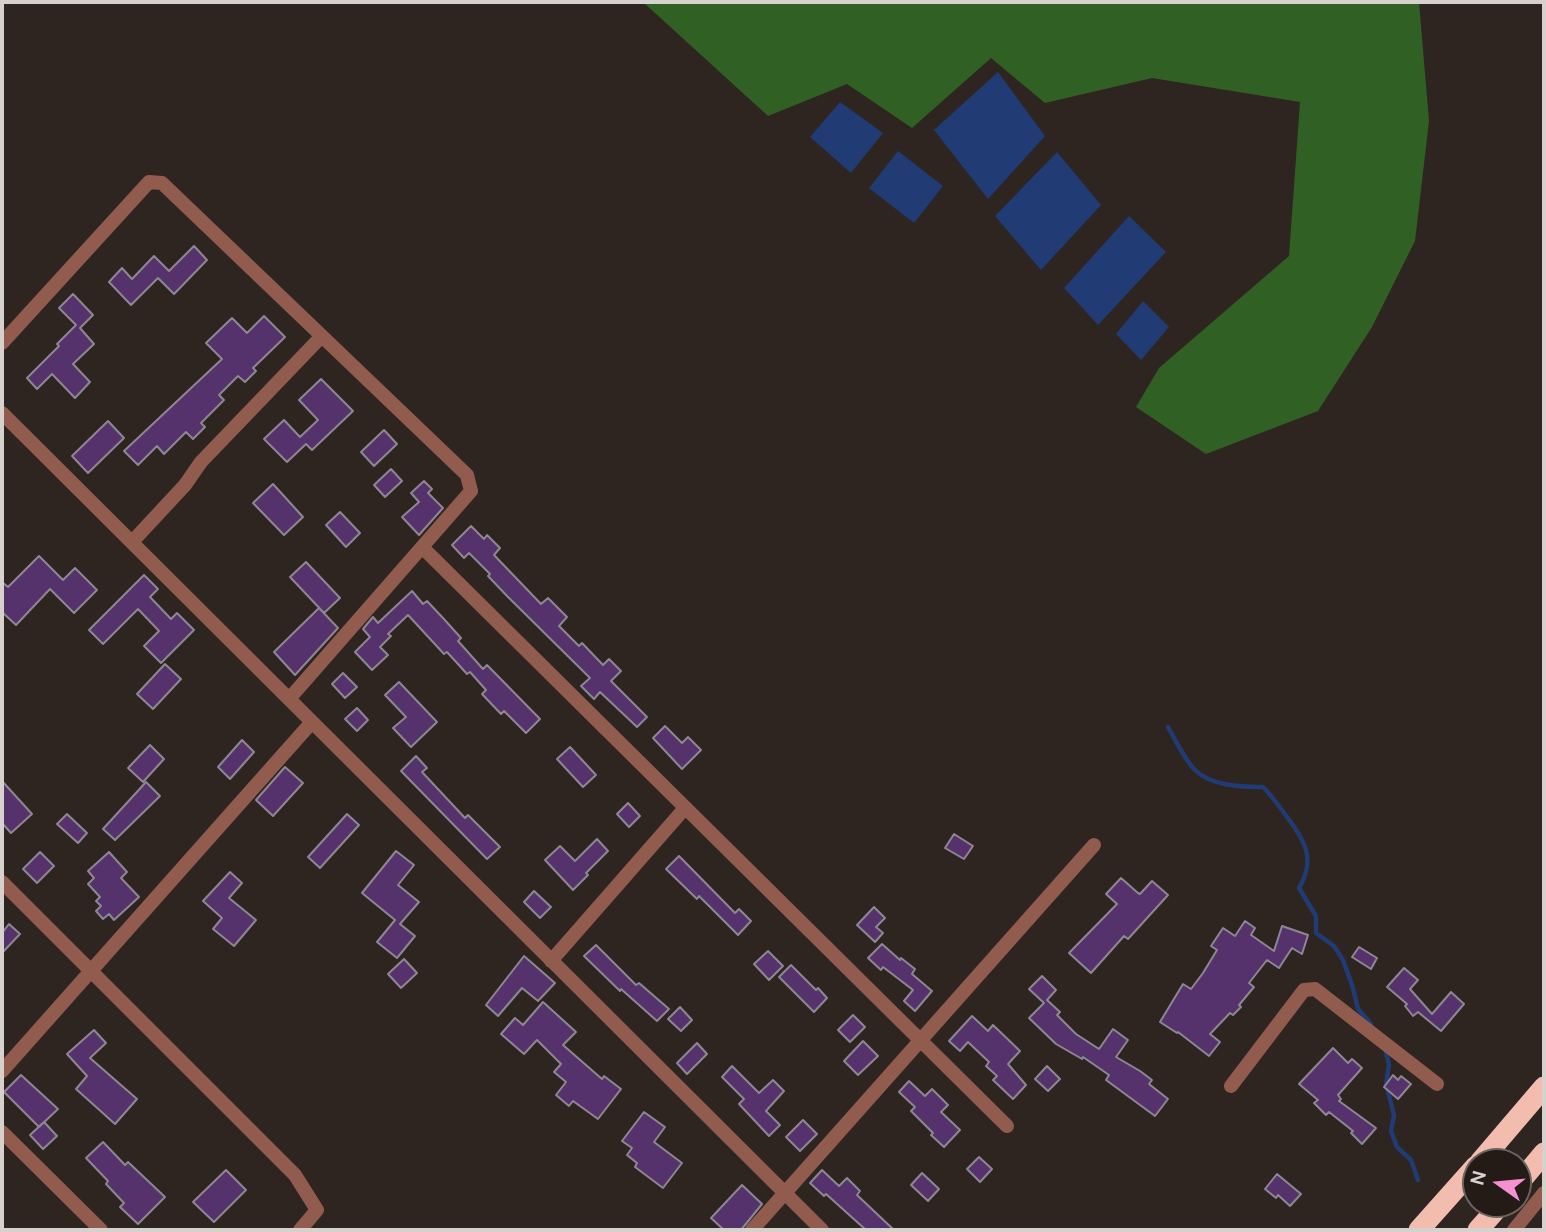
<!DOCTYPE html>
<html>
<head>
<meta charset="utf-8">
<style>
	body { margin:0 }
	#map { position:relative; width:1546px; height:1232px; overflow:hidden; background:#2e2520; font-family:"DM Sans",sans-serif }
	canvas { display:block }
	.frame { position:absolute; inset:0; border:4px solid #d7d1ce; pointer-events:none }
	.north { position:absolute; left:1462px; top:1148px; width:70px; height:70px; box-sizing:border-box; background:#241b17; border:2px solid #6c6460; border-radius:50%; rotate:285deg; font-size:19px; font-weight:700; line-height:28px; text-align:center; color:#d7d1ce }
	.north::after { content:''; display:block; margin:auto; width:24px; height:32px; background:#f591d2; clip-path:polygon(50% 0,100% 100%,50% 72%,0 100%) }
</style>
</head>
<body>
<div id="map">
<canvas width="1546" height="1232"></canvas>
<div class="frame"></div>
<div class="north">N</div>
</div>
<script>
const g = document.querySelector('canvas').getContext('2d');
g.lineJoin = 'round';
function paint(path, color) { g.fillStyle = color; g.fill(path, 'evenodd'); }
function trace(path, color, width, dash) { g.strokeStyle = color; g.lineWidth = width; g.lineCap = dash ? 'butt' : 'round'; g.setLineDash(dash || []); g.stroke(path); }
paint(new Path2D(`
	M643,2H1419L1429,121L1415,241L1372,327L1318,411L1206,454L1136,407L1159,368L1289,256L1300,102L1152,78L1045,103L991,58L912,128L847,84L768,116Z`), '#316025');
paint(new Path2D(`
	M998,72L1045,136L988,199L934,130Z
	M840,102L883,133L851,173L810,137Z
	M898,151L943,186L914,223L869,188Z
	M1057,152L1101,205L1041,270L995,216Z
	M1129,216L1166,252L1098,325L1064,288Z
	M1143,301L1169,327L1141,360L1116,334Z`), '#213b74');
trace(new Path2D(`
	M1168,727C1176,741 1184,759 1195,770C1211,786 1241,787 1263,787C1273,797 1279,806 1287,817C1305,841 1316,859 1299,888L1316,916V933L1334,946L1343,960L1352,985L1358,1009L1371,1024
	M1385,1048L1389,1065L1386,1084L1394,1115L1391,1131L1397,1147L1411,1160L1418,1180`), '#213b74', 4.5);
const building = new Path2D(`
	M194,246L207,260L174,294L158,278L131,305L109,282L122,268L132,279L154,256L169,271Z
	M73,294L93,315L80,328L94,344L73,364L90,382L75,398L52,374L37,389L27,378L59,346L57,344L76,325L59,308Z
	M264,316L285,337L253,368L256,371L245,382L238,376L219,395L224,400L201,423L205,427L193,439L186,432L164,454L157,446L138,465L124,451L222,359L206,343L232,318L247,333Z
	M321,379L353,411L312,450L306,444L287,462L264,439L284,420L300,437L318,420L299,400Z
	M108,421L124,438L88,473L72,456Z
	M384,430L397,444L374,466L361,452Z
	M391,469L402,481L385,497L374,485Z
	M424,481L432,489L428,493L443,508L419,535L402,517L419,502L411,493Z
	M273,484L303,517L284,535L253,503Z
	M340,512L360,533L346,547L326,525Z
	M471,526L484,539L487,535L500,548L494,555L541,604L548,598L567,617L559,626L579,646L582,643L603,665L609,659L621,671L611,681L647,717L637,727L600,692L594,699L581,686L590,678L507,596L488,576L490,574L469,553L464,558L452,545Z
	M39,556L63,580L75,568L97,590L74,613L50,589L16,625L2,612V582L8,587Z
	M306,562L340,598L324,613L290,577Z
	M144,575L158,589L150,597L171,619L177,613L194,630L161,663L144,646L159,631L138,609L103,644L89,630Z
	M412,591L423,604L427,601L443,618L461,638L458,641L483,669L487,665L540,719L526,733L504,711L501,714L482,694L486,690L470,672L467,674L447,652L444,654L408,615L388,634L391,636L380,647L388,655L372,670L355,652L370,637L363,629L373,617L378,623Z
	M319,608L338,628L295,675L274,652Z
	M165,664L181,679L153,709L137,694Z
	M343,673L357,687L345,698L332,684Z
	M399,682L437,722L411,747L393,728L406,717L385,695Z
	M357,708L368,720L357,731L345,719Z
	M665,726L682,743L688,737L701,750L682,769L653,738Z
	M242,740L254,752L230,779L218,767Z
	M150,745L164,759L143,782L128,768Z
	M570,747L596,775L583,787L557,759Z
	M416,756L427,768L422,772L465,818L468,815L500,847L487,859L401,771Z
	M285,767L303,783L273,816L256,800Z
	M2,781L32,814L11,833L2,823Z
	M146,782L160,796L115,840L103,829Z
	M628,803L640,816L629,827L617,814Z
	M67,814L87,833L78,843L57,824Z
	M347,814L359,825L320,868L308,857Z
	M954,834L973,846L964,859L945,848Z
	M597,839L608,851L586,873L588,875L573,890L545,860L560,846L575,861Z
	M396,851L414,865L398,885L419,902L400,924L415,936L397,958L377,942L395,920L362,893Z
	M40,852L54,866L37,883L23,869Z
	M109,852L127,872L121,878L139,897L114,920L109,914L103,919L96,911L101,906L96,901L100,897L88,884L94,878L88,871Z
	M679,856L735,913L739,909L751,921L738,935L699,896L697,899L666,869Z
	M230,872L242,883L229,898L256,920L234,946L213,929L222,918L203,901Z
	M1121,878L1138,893L1140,894L1152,881L1168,895L1128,939L1124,936L1091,973L1069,953L1117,904L1106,894Z
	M534,891L551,907L540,918L524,902Z
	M874,907L885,918L876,927L883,933L875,942L857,925Z
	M1245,921L1255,928L1251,935L1274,951L1282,926L1308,935L1302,954L1292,948L1279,968L1267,960L1249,983L1254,987L1239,1005L1241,1007L1233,1015L1230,1013L1210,1034L1220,1042L1209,1056L1178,1032L1177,1033L1160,1022L1183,984L1191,989L1203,973L1217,950L1211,946L1223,928L1235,936Z
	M9,924L20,934L2,953V933Z
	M882,944L900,960L901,958L915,969L912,974L932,991L915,1011L904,1001L913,990L883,967L881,970L868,958Z
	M596,945L636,985L639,983L669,1009L657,1021L621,989L620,991L584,956Z
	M1359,947L1377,958L1371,969L1352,957Z
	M768,951L783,966L769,980L754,964Z
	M524,956L555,983L538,1001L522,988L498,1016L486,1005Z
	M404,959L417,973L401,988L388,974Z
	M791,965L816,990L818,988L827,998L814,1012L779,977Z
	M1404,968L1418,980L1410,989L1432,1014L1451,992L1464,1004L1441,1031L1418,1012L1413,1016L1405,1006L1407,1004L1387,987Z
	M1042,976L1056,990L1047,1000L1060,1012L1057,1015L1076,1034L1099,1049L1113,1029L1128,1040L1116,1057L1140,1071L1152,1080L1149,1084L1168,1099L1155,1116L1106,1080L1109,1075L1083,1057L1082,1059L1056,1044L1029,1018L1044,1003L1029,989Z
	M543,1002L576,1032L563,1045L602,1079L604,1076L621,1089L598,1119L573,1101L569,1106L556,1095L566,1082L554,1072L561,1064L537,1040L524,1054L501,1034L515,1018L523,1025Z
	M680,1007L692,1020L681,1031L668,1019Z
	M853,1015L865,1027L850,1042L838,1030Z
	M972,1016L988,1031L993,1025L1020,1051L1008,1064L1026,1085L1013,1099L993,1080L997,1076L986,1066L989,1062L968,1042L960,1051L949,1041Z
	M94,1030L106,1043L90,1058L137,1099L115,1124L76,1089L87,1076L67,1054Z
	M863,1041L878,1056L858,1075L844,1061Z
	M697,1043L707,1054L687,1074L677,1063Z
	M1333,1048L1348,1063L1352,1059L1362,1068L1338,1095L1341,1099L1339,1101L1376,1128L1362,1144L1351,1133L1353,1131L1329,1112L1326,1115L1314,1103L1318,1100L1299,1084Z
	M732,1066L759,1093L773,1080L784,1091L766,1111L780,1125L769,1136L739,1104L744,1099L722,1077Z
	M1047,1066L1060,1079L1048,1091L1035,1079Z
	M21,1075L58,1109L39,1127L4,1092Z
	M1393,1075L1398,1080L1401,1076L1411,1084L1398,1099L1384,1087Z
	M909,1081L925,1096L932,1089L948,1105L941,1112L960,1130L944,1147L931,1135L933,1133L911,1111L915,1107L899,1092Z
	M644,1112L665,1127L654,1142L682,1163L663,1188L635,1167L637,1163L627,1155L632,1148L622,1141Z
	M803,1120L817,1134L800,1151L786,1137Z
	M44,1122L57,1136L43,1149L30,1135Z
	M103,1142L125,1165L128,1162L165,1197L138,1224L120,1207L124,1203L106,1184L108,1181L86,1158Z
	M979,1157L992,1169L980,1182L967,1169Z
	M226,1170L246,1190L214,1222L193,1202Z
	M822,1170L839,1186L847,1178L860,1191L857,1195L894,1230H866L826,1194L824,1196L810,1183Z
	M922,1173L939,1189L928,1201L911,1185Z
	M1277,1174L1301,1194L1290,1206L1278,1195L1276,1198L1265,1189Z
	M742,1185L762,1204L741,1230H724L711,1218Z`);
paint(building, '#56326d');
trace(building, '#8c8791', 2);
trace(new Path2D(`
	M2,343L149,182L162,183L467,475L471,491L289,699
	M2,413L822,1230
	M132,542L185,485L201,462L321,337
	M423,548L1007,1126
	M2,882L295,1175L317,1210L300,1230
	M551,961L685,808
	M2,1071L312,722
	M1231,1086L1304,990L1315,989L1437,1084
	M2,1132L101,1230
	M752,1230L1094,845
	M1514,1230L1544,1193`), '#915c4e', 14);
trace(new Path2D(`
	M1480,1162L1544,1087
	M1518,1184L1544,1153
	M1419,1230L1476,1166
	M1478,1230L1501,1204`), '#f2bdaf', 21);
</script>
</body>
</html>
